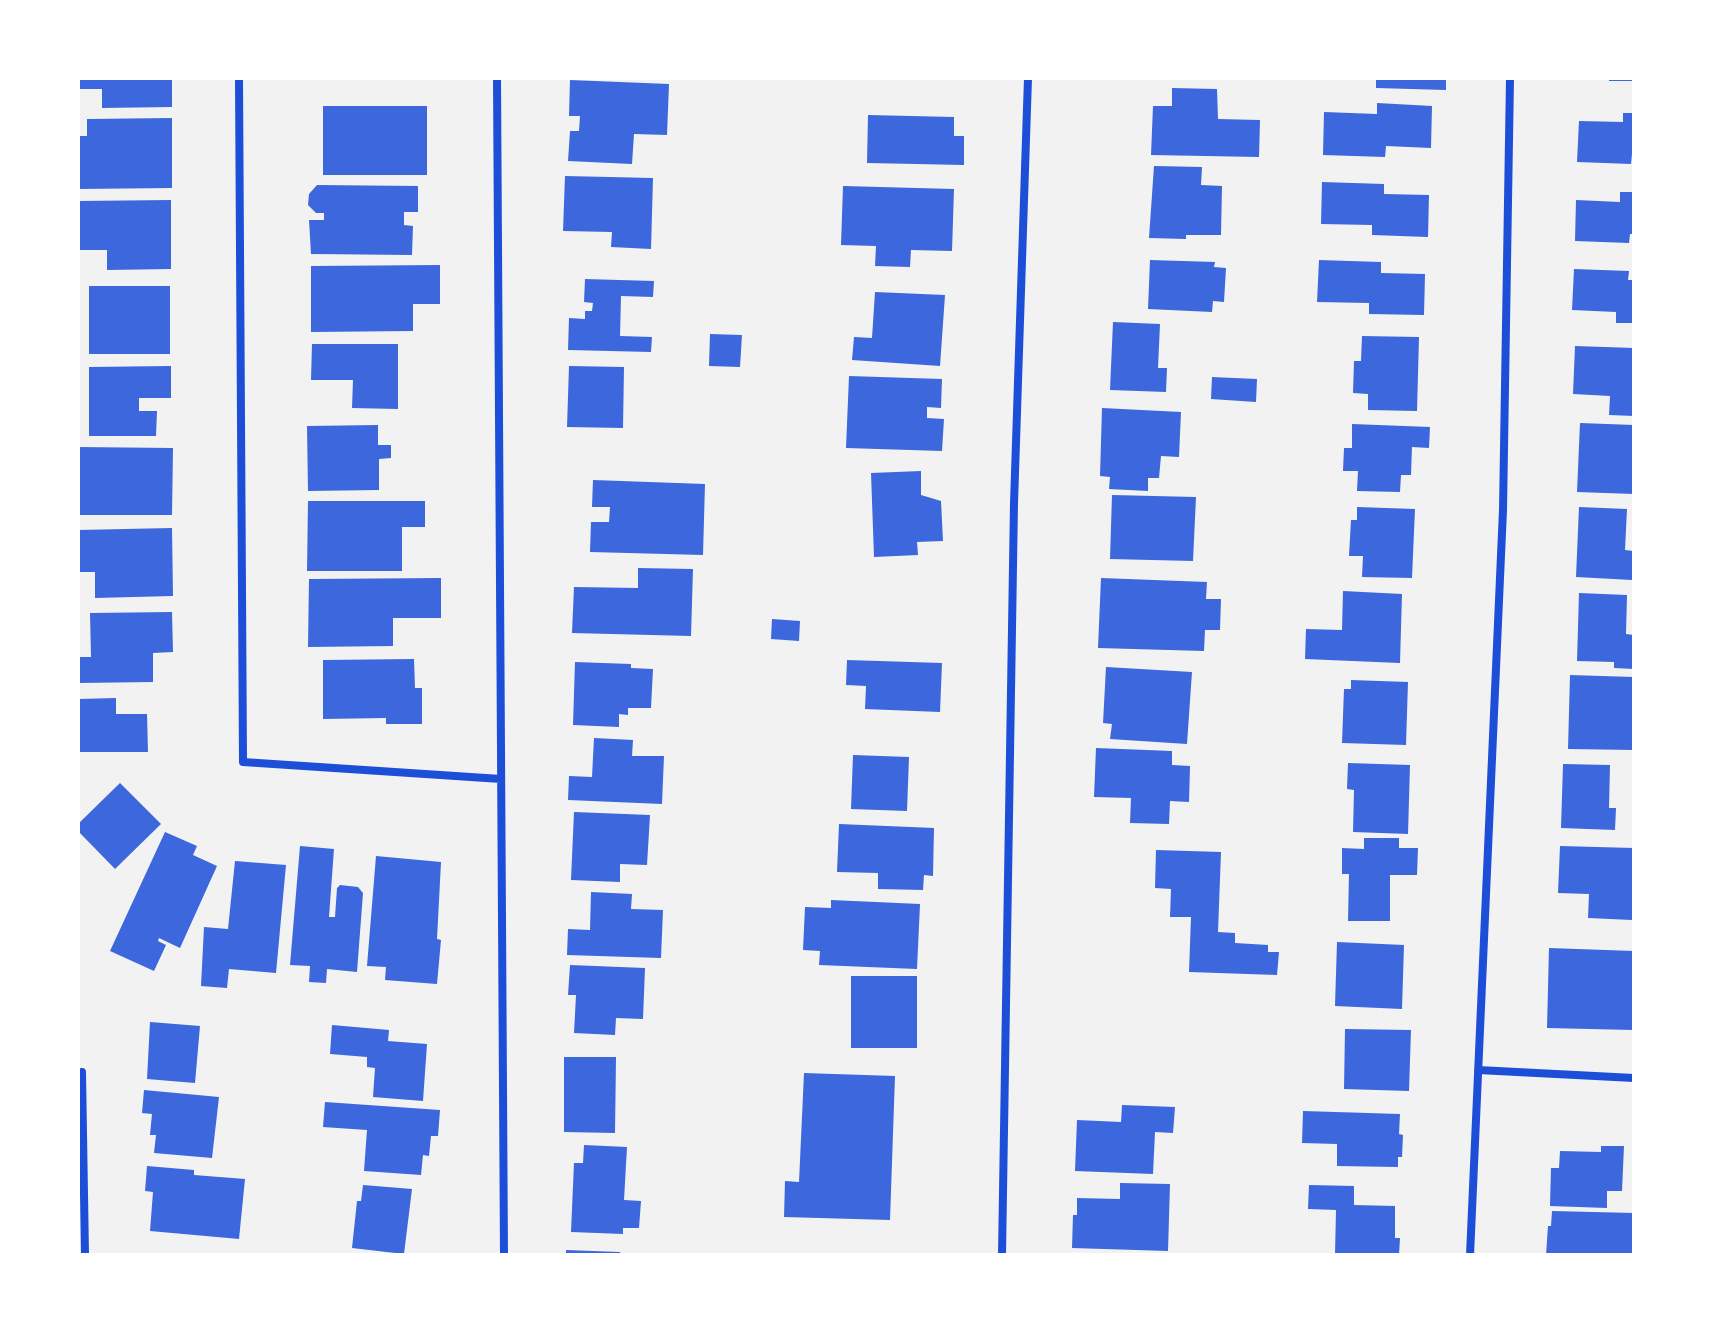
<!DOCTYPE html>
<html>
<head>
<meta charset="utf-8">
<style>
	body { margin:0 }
	#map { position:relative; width:1712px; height:1333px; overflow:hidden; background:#f2f2f2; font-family:Quicksand,sans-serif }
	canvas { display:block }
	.frame { position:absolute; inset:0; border:80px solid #fff; pointer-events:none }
</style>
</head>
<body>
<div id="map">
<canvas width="1712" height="1333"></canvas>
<div class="frame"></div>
</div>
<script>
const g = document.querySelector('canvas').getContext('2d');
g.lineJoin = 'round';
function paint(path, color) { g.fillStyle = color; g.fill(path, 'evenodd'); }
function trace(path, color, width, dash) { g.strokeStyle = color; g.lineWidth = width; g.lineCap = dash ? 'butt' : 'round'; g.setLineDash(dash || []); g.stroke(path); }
paint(new Path2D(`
	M78,78H172V107L102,108V89H78Z
	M1376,78H1446V90L1376,88Z
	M1609,78H1634V81H1609Z
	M570,80L669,84L667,135L634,134L632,164L568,161L570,131H579L580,116H569Z
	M1172,88L1217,89L1218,119L1260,120L1259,157L1151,155L1153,106H1172Z
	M1377,103L1432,106L1431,148L1386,146L1385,157L1323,155L1324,112L1377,114Z
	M323,106H427V175H323Z
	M1623,113H1634V154H1632L1631,164L1577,162L1579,121L1623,122Z
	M868,115L954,117V136H964V165L867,163Z
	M172,118V188L78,189V136H87V119Z
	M1154,166L1202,167L1201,185L1222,186L1221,235H1186V239L1149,238Z
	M565,176L653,178L651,249L611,247L612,232L563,231Z
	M1322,182L1384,184V194L1429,195L1428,237L1372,235V225L1321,224Z
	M317,185L418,186V212H404V225L413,226L412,255L311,254L309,220H324V213H316L308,205L309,194Z
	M843,186L954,189L952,251L911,250L910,267L875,266L876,246L841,245Z
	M1620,192H1634V234H1630L1629,243L1575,241L1576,200L1620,202Z
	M171,200V269L107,270V250H78V201Z
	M1150,260L1215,262L1214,267L1226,268L1224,302L1213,301L1212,312L1148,309Z
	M1319,260L1381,262V273L1425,274L1424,315L1369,314V303L1317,302Z
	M440,265V304H413V331L311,332V266Z
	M1574,269L1629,271L1628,280H1634V323H1616V312L1572,310Z
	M585,279L654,281L653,297L621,296L620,336L652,337L651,352L568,350L569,318L585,319V311H592L593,303L584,302Z
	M89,286H170V354H89Z
	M875,292L945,295L940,366L852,360L854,337L872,338Z
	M1113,322L1160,324L1158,368H1167L1166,392L1110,390Z
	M710,334L742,335L740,367L709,366Z
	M1362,336L1419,337L1417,411L1368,410V394L1353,393L1354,361H1361Z
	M312,344H398V409L352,408L353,380H311Z
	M1575,346L1634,348V416L1609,415L1610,396L1573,394Z
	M171,366V398H139V411H157L156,436H89V367Z
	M569,366L624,367L623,428L567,427Z
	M849,376L942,379L941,408L927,407V418L944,419L942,451L846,448Z
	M1212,377L1257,379L1256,402L1211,399Z
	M1102,408L1181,412L1179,457L1161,456L1159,478H1148V491L1109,489L1110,477L1100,476Z
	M1580,423L1634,425V494L1577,492Z
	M1352,424L1430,427L1429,448L1412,447L1411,475H1401L1400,492L1357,491L1358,471H1343L1344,448H1352Z
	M378,425V445H391V458L379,459V490L308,491L307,426Z
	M78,447L173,448L172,515H78Z
	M921,471V495L941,501L943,541L917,542L918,555L874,557L871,473Z
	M593,480L705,484L703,555L590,552L591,522H609L610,507H592Z
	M1112,495L1196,497L1193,561L1110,559Z
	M308,501H425V527H402V571H307Z
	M1357,507L1415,509L1412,578L1362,577L1363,556H1349L1351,520H1357Z
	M1579,507L1627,509L1625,550L1633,551L1632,580L1576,577Z
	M172,528L173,596L95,598V572H78V530Z
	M638,568L693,569L691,636L572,633L574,587L638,588Z
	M441,578V618H393V646L308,647L309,579Z
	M1101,578L1207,582L1206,599H1221L1220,630H1205L1204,651L1098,648Z
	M1343,591L1402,594L1400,663L1305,659L1306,629L1342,630Z
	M1579,593L1627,595L1626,634L1634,635V669L1614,668V662L1577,661Z
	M172,612L173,652L153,653V682L78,683V657H91L90,613Z
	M772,619L800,621L799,641L771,639Z
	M414,659L415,688H422V724H386V718L323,719V660Z
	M847,660L942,663L940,712L865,709L866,686L846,685Z
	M575,662L631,664V668L653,669L651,708H628V715L619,714V727L573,725Z
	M1106,667L1192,672L1187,744L1110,739L1112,724L1103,723Z
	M1570,675L1634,677V750L1568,749Z
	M1351,680L1408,682L1406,745L1342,743L1344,689H1351Z
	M116,698V714H147L148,752H78V699Z
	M594,738L633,740L632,756H664L662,804L568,800L569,776L592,777Z
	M1096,748L1172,751V765L1190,766L1189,802L1170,801L1169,824L1130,823L1131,798L1094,797Z
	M853,755L909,757L907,811L851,809Z
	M1348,763L1410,765L1408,834L1353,832L1354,790L1347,789Z
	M1563,764L1610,765L1609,808H1616L1615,830L1561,828Z
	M120,783L161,824L115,869L78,831V824Z
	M574,812L650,815L647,865L620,864V882L571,880Z
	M839,824L934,828L933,876L924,875L923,890L878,889V873L837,872Z
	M165,832L197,846L193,855L217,866L180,948L159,938L158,941L166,945L154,971L110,951Z
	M1364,838H1399V848H1418L1417,875H1390V921H1348L1349,874H1342V848L1364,849Z
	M300,846L334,849L329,917H335L337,888L340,885L358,887L363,893L357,972L327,969L326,983L309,982L310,966L290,965Z
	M1560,846L1634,848L1632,920L1588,918L1589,894L1558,893Z
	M1156,850L1221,852L1218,932L1235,933V943L1268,945V952H1279L1277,975L1189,972L1191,917H1170L1171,889L1155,888Z
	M376,856L441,862L437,939L441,940L437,984L385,980L386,967L367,966Z
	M235,861L286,865L276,973L229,969L227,988L201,986L204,927L228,929Z
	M591,892L632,894L631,909L663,910L661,958L567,955L568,929L590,930Z
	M831,900L920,904L917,969L819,965L820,951L803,950L805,907L831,908Z
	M1337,942L1404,945L1402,1009L1335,1006Z
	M1549,948L1634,951L1633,1030L1547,1028Z
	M570,965L645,968L643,1019L616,1018L615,1035L574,1033L576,995H568Z
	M851,976H917V1048H851Z
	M150,1022L200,1026L195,1083L147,1079Z
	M332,1025L389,1030L388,1041L427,1044L423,1101L373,1097L375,1068L367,1067V1057L330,1054Z
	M1345,1029L1411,1030L1409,1091L1344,1089Z
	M564,1057H616L615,1133L564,1132Z
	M804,1073L895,1076L890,1220L784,1217L785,1181L799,1182Z
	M144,1090L219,1097L212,1158L154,1153L156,1135H150L152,1114L142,1113Z
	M325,1102L440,1110L438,1136H431L429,1156L423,1155L421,1175L364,1171L367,1130L323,1127Z
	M1122,1105L1175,1107L1173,1133L1155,1132L1153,1174L1075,1171L1077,1120L1121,1122Z
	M1303,1111L1400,1114L1399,1134L1403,1135L1402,1157H1398V1167L1337,1166V1144L1302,1143Z
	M584,1145L627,1147L624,1200L641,1201L639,1228H623V1234L571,1232L574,1163H583Z
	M1601,1146H1624L1622,1191H1607V1208L1550,1206L1551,1168H1559L1560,1151L1601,1152Z
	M147,1166L194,1170V1175L245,1179L239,1239L150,1231L153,1192L145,1191Z
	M1120,1183L1170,1184L1168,1251L1072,1248L1073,1215H1077V1198L1120,1199Z
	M363,1185L412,1189L404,1254L352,1248L357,1201H361Z
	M1309,1185L1354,1186V1205L1395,1206V1238H1400L1399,1255H1335L1336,1210L1308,1209Z
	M1552,1211L1634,1213V1255H1546L1548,1226H1551Z
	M566,1250L620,1252L621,1255H566Z`), '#3d67dc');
trace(new Path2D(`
	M239,78L243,762L501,779
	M497,78L504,1255
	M1478,1070L1634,1078
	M82,1072L85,1255
	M1002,1255L1014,503L1028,78
	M1470,1255L1503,510L1510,78`), '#1d4ed8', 8);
</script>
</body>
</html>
